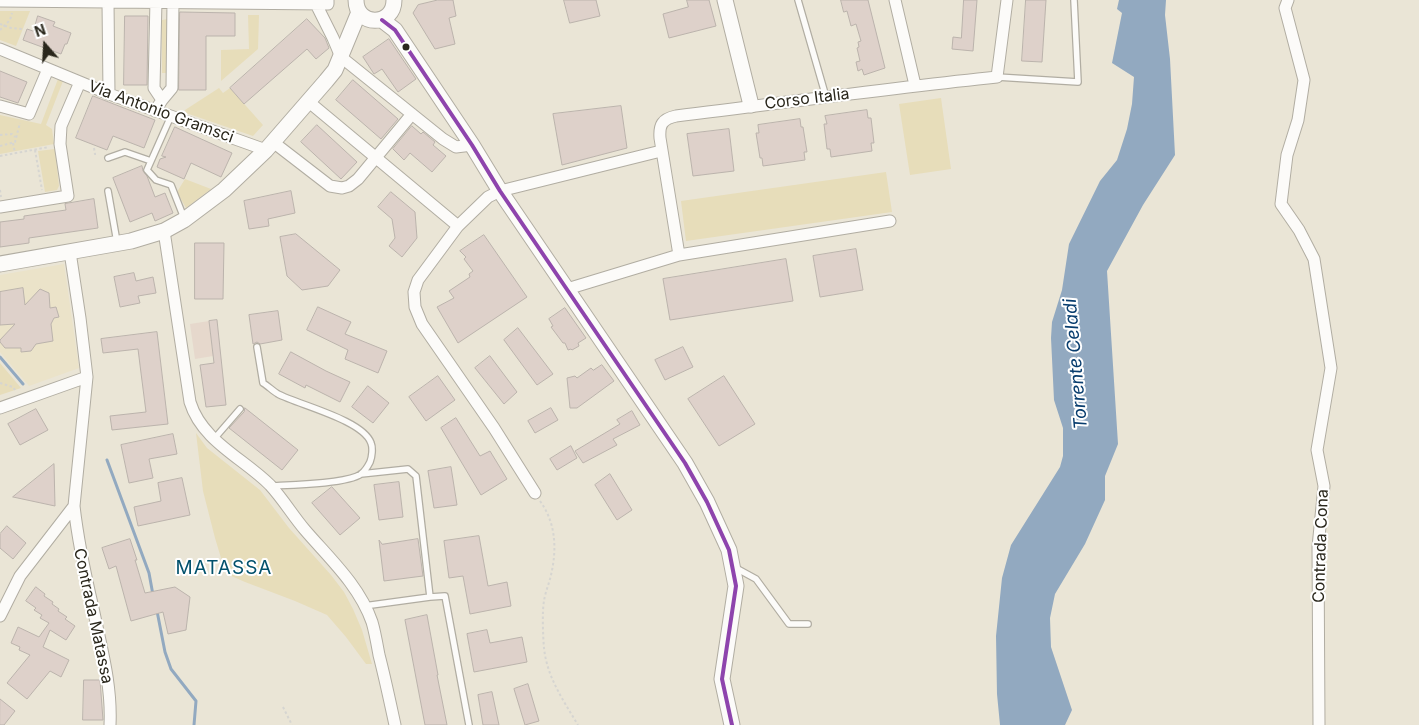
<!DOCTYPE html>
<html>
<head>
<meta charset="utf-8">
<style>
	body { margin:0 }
	#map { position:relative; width:1419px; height:725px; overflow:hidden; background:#eae5d6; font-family:Inter,sans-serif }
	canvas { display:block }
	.north { position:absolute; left:20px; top:20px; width:50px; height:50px; -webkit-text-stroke:4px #fff; paint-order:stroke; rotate:341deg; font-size:14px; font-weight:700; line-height:20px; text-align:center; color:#2a271c }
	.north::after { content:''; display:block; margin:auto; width:18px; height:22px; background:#2a271c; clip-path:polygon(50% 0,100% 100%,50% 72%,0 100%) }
</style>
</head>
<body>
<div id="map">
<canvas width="1419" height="725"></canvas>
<div class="north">N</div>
</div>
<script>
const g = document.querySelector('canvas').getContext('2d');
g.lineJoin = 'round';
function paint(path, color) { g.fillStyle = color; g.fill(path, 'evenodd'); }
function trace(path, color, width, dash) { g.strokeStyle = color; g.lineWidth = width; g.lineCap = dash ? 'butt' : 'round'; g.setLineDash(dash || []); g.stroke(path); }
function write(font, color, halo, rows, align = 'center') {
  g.font = font + ' Inter,sans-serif'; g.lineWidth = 4; g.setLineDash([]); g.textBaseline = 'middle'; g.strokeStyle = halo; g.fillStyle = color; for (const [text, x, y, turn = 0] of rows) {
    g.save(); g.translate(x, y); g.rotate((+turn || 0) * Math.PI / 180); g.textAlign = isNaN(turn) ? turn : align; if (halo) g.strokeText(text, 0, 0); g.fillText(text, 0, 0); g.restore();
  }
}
paint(new Path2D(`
	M64,264L79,368L29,386L0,352V275Z`), '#ebe3c9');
paint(new Path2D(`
	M209,321L213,356L195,359L190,324Z`), '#e6d8cc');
paint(new Path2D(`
	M0,11H30L16,46L0,40Z
	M248,15H259L258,49L221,81V50L249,49Z
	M168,19V73H162V20Z
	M58,79L63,81L46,125L52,129L54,144L0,154V115L41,124Z
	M219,88L223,93L230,88L263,125L253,136L186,113L185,110Z
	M941,98L951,169L910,175L899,104Z
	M55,149L59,186L57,190L45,192L38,151Z
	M886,172L892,212L686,241L681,201Z
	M185,179L211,189L186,208L177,192Z
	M0,363L21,388L0,395Z
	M196,433L207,448L260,490L289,528L331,575L344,592L353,609L362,630L372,664H366L346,637L327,615L295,601L245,582L227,574L224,568L215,538L203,491Z`), '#e7ddba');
paint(new Path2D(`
	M1119,0H1166L1165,15L1170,59L1175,155L1143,205L1107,271L1118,444L1105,476V500L1085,544L1055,594L1050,618L1051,647L1072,710L1065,725H1000L997,694L996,636L1002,578L1011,545L1060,467L1063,456V428L1054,400L1051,338L1052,322L1062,290L1069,244L1100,181L1117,160L1127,129L1132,104L1134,77L1112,63L1122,13L1117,9Z`), '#92a9c0');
trace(new Path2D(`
	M0,357L23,384
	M107,460L149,573L153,595
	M157,611L165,652L171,669L196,701L194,725`), '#92a9c0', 3);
const building = new Path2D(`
	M438,0H453L456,16L449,18L455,44L435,49L413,13L418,5Z
	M564,0H596L600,16L570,23Z
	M687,0H709L716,26L669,38L663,14L688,7Z
	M841,0H868L885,68L864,75L862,69L858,71L856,62L860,61L857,48L859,47L858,42L861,41L856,24L851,26L847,11L844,12Z
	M964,0H977L973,51L952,49L953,37L961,38Z
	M1026,0H1046L1042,62L1022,61Z
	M180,12L235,13V36H206V90H179Z
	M38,16L55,22L53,26L71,33L67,44H65L61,54L23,40L27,29L33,31Z
	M125,16H148L147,85H124Z
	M307,19L325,38L329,48L316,59L307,49L244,104L230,88Z
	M389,39L416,79L398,92L382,69L374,74L363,57Z
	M0,71L27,82L18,103L0,97Z
	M353,80L398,119L381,139L336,100Z
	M93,96L155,120L144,148L113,136L107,150L76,138Z
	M621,106L627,148L562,165L553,114Z
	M867,110L868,118H871L874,143H871L872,151L831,157L830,149H827L824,124H827L825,116Z
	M800,119L801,127H803L807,152H804L805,160L763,166L762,158H760L756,133H759L758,125Z
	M317,125L357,162L341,179L301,142Z
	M412,126L421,134L423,132L435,142L433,145L446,156L432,172L410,153L404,160L393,149Z
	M175,127L232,153L221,177L191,163L184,179L157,167L160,159L166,157L162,156Z
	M729,129L734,171L693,176L687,134Z
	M142,166L143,171L147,176L155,197L165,193L173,213L155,221L152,213L130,222L113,178Z
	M291,191L295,213L268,219L269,226L249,229L244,201Z
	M391,192L415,212L417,238L402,257L389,246L395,238L392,219L378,207Z
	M94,199L98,228L29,238V243L0,247V222L24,219V216L66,210L65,204Z
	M296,234L340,270L328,286L302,290L287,276L280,237Z
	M484,235L527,297L458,343L437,307L454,298L449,291L470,277L469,274L473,271L464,259L466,257L460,251Z
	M195,243H224L223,299H195Z
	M856,249L863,290L820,297L813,256Z
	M786,259L793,301L670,320L663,279Z
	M134,273L136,281L153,277L156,293L138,296L140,303L120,307L114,277Z
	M23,288L25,305L40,289L49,293L50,308L56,307L59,317L54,318L51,324L53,341L36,344L31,351L21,352V348H5L0,342V340L15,324L0,325V292Z
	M318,307L351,322L345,334L387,351L378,373L345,359L348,350L307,330Z
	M565,308L586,338L578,343L579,346L572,350L571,349L568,350L565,343H563L551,327L553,326L549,319Z
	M278,311L282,340L260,344L257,342L253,344L249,315Z
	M217,320L226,405L206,407L200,365L214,363L209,321Z
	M518,328L553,374L537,385L504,340Z
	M157,332L168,424L112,430L110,416L146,412L141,373L138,349L103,353L101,339Z
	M683,347L693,367L665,380L655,360Z
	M291,352L326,371L350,382L340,402L306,385L305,388L279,374Z
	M490,356L517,392L504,404L475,368Z
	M602,365L614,381L577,408H570L567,378L575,376L577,378L591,368L593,370Z
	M438,376L455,400L426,421L409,397Z
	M724,376L755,424L719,446L688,399Z
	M368,386L389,403L373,423L352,407Z
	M245,408L298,450L282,470L229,428L244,412Z
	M551,408L558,420L535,433L528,421Z
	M36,409L48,430L20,445L8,424Z
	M632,411L640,425L613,439L617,445L583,463L575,451L620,424L617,420Z
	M456,418L480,456L490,451L507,479L481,495L441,428Z
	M173,434L177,454L149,459L153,478L129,483L121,445Z
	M571,446L577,458L557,470L550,459Z
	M54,464L55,506L13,497Z
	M451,467L457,505L434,508L428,471Z
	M610,474L632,510L617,520L595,485Z
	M182,478L190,515L138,526L134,507L161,501L158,483Z
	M399,482L403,517L379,520L374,485Z
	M332,487L360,518L340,535L312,503Z
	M7,526L26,543L13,559L0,548V534Z
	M479,536L488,586L507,582L511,606L470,614L463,576L449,578L444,541Z
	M130,539L137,560H135L145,593L175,587L190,597L186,630L168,634L163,612L131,621L116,566L109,569L102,548Z
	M418,539L423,576L384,581L379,540L382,544Z
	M36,587L45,594L44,596L53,602L52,604L59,609L58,611L67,617L65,619L75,626L66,640L50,630L43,647L69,660L61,677L50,671L27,699L7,683L30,655L19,650L20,647L11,643L18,627L39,637L49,623L40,618L42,615L34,610L36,608L26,601Z
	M427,615L438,675H437L447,725H425L405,620Z
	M487,630L490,643L522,637L527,662L474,672L467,634Z
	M84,680H100L103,720H83Z
	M528,684L539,721L525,725L514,689Z
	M492,692L499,725H483L478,695Z
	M0,699L15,711L4,725H0Z`);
paint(building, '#ded1ca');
trace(building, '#bbb3ac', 1);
const lane = new Path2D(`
	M798,0L826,97
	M997,77L1078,82L1074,0
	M171,116L147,170L156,180L171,185L184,218
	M108,158L125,152L151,161
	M108,191L117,242
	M257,347L263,383C268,386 273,391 278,394C299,405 363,420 371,443C373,448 372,457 370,462C368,466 365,471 361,474C347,484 290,485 271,486
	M214,439L240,409
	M361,474L408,469L416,476L430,597L445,596L469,725
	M734,567L756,579L789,624H808
	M364,606L430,597`);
const street = new Path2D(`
	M895,0L915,85
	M1288,0L1285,8L1304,80L1298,120L1287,155L1281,204L1299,230L1314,259L1331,368L1317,450L1324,486L1318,547L1319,725
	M0,1L328,4V0
	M108,2L109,94
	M316,4L333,38L341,57L443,139L456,147L472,145
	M0,49L109,94L266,150
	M162,100L172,88L173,0
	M309,102L458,226
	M0,106L29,114L48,69
	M155,111L162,100L154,88L156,0
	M273,142L330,186L342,188L349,186L358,179L412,114
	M0,207L68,196L60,144L61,126L80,82
	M164,231L190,402C202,441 243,458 270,485C283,499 293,516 305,530C329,558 359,585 372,622C375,632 377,644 379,655C385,678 390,702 395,725
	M679,255L660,138C659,125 662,119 676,116C783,103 890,88 997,77L1007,0
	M567,289L679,255L890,221
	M0,408L87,377
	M535,493L494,428L422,324L415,307L414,292L418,280L458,226L488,197L500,191L661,151
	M74,506C78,541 85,574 93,608C101,647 112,685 110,725
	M0,616L20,576L74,506L87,377L80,318L70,252`);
const secondary = new Path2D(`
	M356,0C356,27 394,27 394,0
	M725,0L751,105
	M382,20L395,30L472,145L500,191L685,463L707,502L729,550L736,586L722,679L732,725
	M0,264L131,241L164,231L184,220L224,190L266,150L326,81L335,70L359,12`);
trace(lane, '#b1ada2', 8);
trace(street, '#b1ada2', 13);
trace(secondary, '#b1ada2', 17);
trace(new Path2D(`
	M0,24L11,28L23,29
	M0,30L10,20L12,13
	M0,135L12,134L15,137
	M13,143L15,153
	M0,146L15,142L20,123
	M94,148L95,154H96
	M35,150L42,190
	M0,156L49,147
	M0,190L1,197
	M0,383L13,387L15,390
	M540,501C556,523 557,549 551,575C549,584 545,593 544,601C542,611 543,637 544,648C547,677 563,700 578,725
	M283,707L292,725`), '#d6d5d1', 2, [2.5, 2.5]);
trace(lane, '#fcfbf9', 5.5);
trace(street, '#fcfbf9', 11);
trace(secondary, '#fcfbf9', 15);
trace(new Path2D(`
	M382,20L395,30L472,145L500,191L685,463L707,502L729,550L736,586L722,679L732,725`), '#8e44ad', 4);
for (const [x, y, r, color] of [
	[406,47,4.5,"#2a271c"]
]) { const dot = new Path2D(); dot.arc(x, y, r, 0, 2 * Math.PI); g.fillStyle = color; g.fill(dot); trace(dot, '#fff', 2); }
write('16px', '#2a271c', '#fff', [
	["Corso Italia",807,99,-7],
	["Via Antonio Gramsci",161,112,20],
	["Contrada Cona",1321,546,-88],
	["Contrada Matassa",93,616,78]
]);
write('italic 18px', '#083d6e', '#fff', [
	["Torrente Celadi",1076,364,-95]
]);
g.letterSpacing = '1px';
write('19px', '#02516c', '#fff', [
	["MATASSA",224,568]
]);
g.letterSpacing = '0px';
</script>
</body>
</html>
